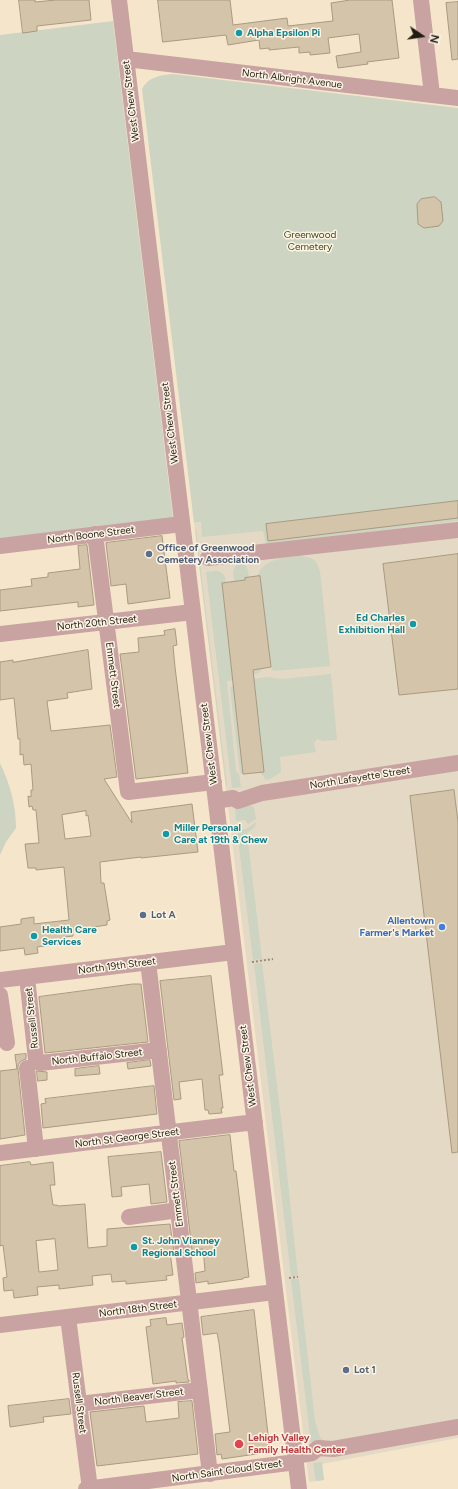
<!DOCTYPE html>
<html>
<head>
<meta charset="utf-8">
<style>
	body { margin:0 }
	#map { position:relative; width:458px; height:1489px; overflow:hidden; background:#f5e6cb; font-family:Figtree,sans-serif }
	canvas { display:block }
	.north { position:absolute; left:402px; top:16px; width:40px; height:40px; -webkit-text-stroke:3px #fdf4e4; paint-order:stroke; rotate:103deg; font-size:11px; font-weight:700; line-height:16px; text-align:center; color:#211c12 }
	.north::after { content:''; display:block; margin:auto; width:14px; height:18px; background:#211c12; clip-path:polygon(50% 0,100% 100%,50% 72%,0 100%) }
</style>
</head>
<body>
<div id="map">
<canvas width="458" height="1489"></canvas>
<div class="north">N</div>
</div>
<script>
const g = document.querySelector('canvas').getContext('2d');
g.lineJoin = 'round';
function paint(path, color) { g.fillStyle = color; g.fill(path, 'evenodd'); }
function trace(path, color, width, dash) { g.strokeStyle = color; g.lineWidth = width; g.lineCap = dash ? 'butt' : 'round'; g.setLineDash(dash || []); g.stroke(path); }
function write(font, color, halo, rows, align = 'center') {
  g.font = font + ' Figtree,sans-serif'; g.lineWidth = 3; g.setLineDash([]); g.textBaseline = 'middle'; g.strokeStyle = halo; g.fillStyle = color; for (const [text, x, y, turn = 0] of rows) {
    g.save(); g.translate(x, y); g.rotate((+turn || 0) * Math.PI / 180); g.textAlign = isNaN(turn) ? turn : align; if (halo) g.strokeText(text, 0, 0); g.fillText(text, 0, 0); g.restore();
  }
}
paint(new Path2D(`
	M458,492V1438L322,1464L324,1480L309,1482L194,523Z`), '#e4d9c4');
paint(new Path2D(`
	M113,21L173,518L0,539V35Z
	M173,74L458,108V521L266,544L263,531L202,537L201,522L194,523L142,89C148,77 160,75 173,74Z
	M195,530H196L227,786H226Z
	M300,556C313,558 316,558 320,571L330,666L273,671L271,667L260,577H257C262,559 284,557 300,556Z
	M241,563C248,565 248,571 249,578H245L255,669H262L259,673L248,676L233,573C234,567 236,564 241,563Z
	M213,571C222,571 225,573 226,583H222L232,671L241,679L227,681L236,771L239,774L241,787L232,788L206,572Z
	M331,674L337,740L323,741L317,739L314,743L316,752L280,757L281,772L270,779L266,780L260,772L264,771L255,686L251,679L269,677L282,679Z
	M233,685H235L234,688L243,774L240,773L230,688Z
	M0,763C10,784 16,805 16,828L6,842L0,855Z
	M247,806H252L254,808L256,819L248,824L245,820L236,821L235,807Z
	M256,822L255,827L247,833L262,959L253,960L237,830L246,829Z
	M262,963L282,1126L298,1276H291L254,964Z
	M291,1279H299L315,1421L320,1437L324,1441L311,1443Z
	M322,1462L324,1480L316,1481L313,1463Z`), '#cdd4c2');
const building = new Path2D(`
	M19,0H35V2L56,0H89L91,20L37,26V31L23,33Z
	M158,0H230L233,25L287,18L288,26L333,21L331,3L350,0H392L399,58L367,62L368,64L338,68L336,56L361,52L359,34L328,38L330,53L310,55V52L299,53V47L269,50V48L260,49L259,40L228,45L226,35L163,42Z
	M458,2V59L452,60L446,3Z
	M435,197L441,202L443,221L439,226L424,228L418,224L417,204L421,199Z
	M458,501V518L268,541L266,524Z
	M162,536L170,598L128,604L126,584L111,586L106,543Z
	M87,545L94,605L78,607V602L0,611V590L32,586L31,579L48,577V573L80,569L78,546Z
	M458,554V689L399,695L383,564Z
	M260,576L271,667L253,670L264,772L243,774L222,583L245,580V578Z
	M175,629L177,645L173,646L175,667L188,773L136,779L120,654L139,652L138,638L165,635L164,631Z
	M88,650L92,689L67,693L68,698L47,701L51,731L110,725L117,777L104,779L132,823L131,812L192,804L198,852L141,858V857L100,862L101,883H104L110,920L107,921V925L73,930V936L65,937L66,943L37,947L38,953L25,955L24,948L0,951V927L21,924V919L34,917V924L69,920L64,867L36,870V868H28L25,844L39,843L36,810H33L32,806L29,807L28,796L31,797V790H33L31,764L24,765L23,754L20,755V739H18L14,698L0,700V662L13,660V662ZM86,811V816L88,815L91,836L65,839L62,815Z
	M454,790L458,822V1152L452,1153L410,796Z
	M211,976L223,1075H219L223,1108H221L222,1113L209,1114L208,1110H205L202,1079L179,1082L181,1099L174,1100L160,981Z
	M133,984H141L148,1042L45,1053L39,997Z
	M26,1054V1059L21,1061L18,1065V1069L25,1135L0,1139V1071L17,1069L15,1055Z
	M150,1060L151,1066L128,1069L127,1063Z
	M99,1066L100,1074L75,1076V1069Z
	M37,1071L47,1072V1080L38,1081Z
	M154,1086L157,1114L43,1128L41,1104L46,1103L45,1099Z
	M230,1135L234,1171H236L249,1277L243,1278V1279L208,1284V1281L196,1283L195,1273L205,1271L204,1259L203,1249L192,1250L179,1141Z
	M161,1152L167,1202L151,1204L149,1184L121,1187L122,1196L112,1197L108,1157Z
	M30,1162L31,1165L53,1162L55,1185H50L53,1205H57L58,1206L85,1204L88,1248L107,1246V1229L170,1224L174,1252H170L173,1275L166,1276L167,1280L126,1284V1281L112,1282L111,1274L92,1276L93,1285L59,1289V1285L37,1287L38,1295L14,1298L13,1290L4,1291L3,1278L7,1277L3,1245L0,1246V1166ZM55,1239L58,1270L39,1272L36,1241Z
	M254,1310L270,1452L222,1459L221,1454L217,1455L215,1434L230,1432L219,1343L217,1333L203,1335L201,1317Z
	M166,1318L167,1325L182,1323L184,1337L182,1338L188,1380H189V1382L176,1383V1381L153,1384L146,1327L151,1326L150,1320Z
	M69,1399L71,1414L43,1417L44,1422L10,1427L8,1406Z
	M192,1401L198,1454L97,1466L90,1412L144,1406L146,1422L179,1418L178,1402Z`);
paint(building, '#d4c5aa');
trace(building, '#a89a81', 1);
trace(new Path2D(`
	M252,962L273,959
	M289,1278L298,1277`), '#968b78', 2, [2, 2]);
trace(new Path2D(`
	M119,0L299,1489
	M421,0L432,95
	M126,59L458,98
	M95,534L128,792L214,782
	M0,546L182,524
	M208,558L458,530
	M0,634L193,612
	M216,801L233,798L238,801L262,793L458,763
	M148,962L210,1474
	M27,977L36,1060L40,1063L159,1050
	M0,980L234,952
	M0,995L7,1043
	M27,1068L36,1149
	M0,1153L255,1122
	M129,1217L178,1210
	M68,1317L90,1489
	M0,1325L275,1292
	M79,1404L200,1390
	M295,1456L312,1453L318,1448L333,1449L458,1427
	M86,1489L296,1462`), '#c9a3a1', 16);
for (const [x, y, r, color] of [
	[239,33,4,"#0f9aa8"],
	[149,554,4,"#5c6f8a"],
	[413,624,4,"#0f9aa8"],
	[166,834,4,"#0f9aa8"],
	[143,915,4,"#5c6f8a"],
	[442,927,4,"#3f7fe0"],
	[34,936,4,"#0f9aa8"],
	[134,1247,4,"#0f9aa8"],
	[346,1370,4,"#5c6f8a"],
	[239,1444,5,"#e0444e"]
]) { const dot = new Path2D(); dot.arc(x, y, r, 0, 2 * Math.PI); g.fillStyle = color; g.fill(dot); trace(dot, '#fdf4e4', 1.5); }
write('bold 10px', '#0d838f', '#fdf4e4', [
	["Alpha Epsilon Pi",247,33],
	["Ed Charles",405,618,"right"],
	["Exhibition Hall",405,630,"right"],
	["Miller Personal",174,828],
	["Care at 19th & Chew",174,840],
	["Health Care",42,930],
	["Services",42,942],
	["St. John Vianney",142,1241],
	["Regional School",142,1253]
], 'left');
write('10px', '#211c12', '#fdf4e4', [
	["North Albright Avenue",292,79,7],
	["West Chew Street",131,101,-97],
	["West Chew Street",170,423,-97],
	["North Boone Street",91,535,-7],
	["North 20th Street",97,623,-6],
	["Emmett Street",113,675,83],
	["West Chew Street",209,744,-97],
	["North Lafayette Street",360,778,-9],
	["North 19th Street",117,966,-7],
	["Russell Street",32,1018,-96],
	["North Buffalo Street",97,1057,-6],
	["West Chew Street",248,1066,-97],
	["North St George Street",127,1138,-7],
	["Emmett Street",176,1194,-97],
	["North 18th Street",138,1309,-7],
	["North Beaver Street",139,1397,-7],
	["Russell Street",79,1403,83],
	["North Saint Cloud Street",227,1471,-8]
]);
write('10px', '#39481b', '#fdf4e4', [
	["Greenwood",310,235],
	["Cemetery",310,247]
]);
write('bold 10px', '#4e5e75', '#fdf4e4', [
	["Office of Greenwood",157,548],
	["Cemetery Association",157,560],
	["Lot A",151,915],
	["Lot 1",354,1370]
], 'left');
write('bold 10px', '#366cbe', '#fdf4e4', [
	["Allentown",434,921],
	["Farmer's Market",434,933]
], 'right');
write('bold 10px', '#be3a42', '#fdf4e4', [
	["Lehigh Valley",248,1438],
	["Family Health Center",248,1450]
], 'left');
</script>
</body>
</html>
